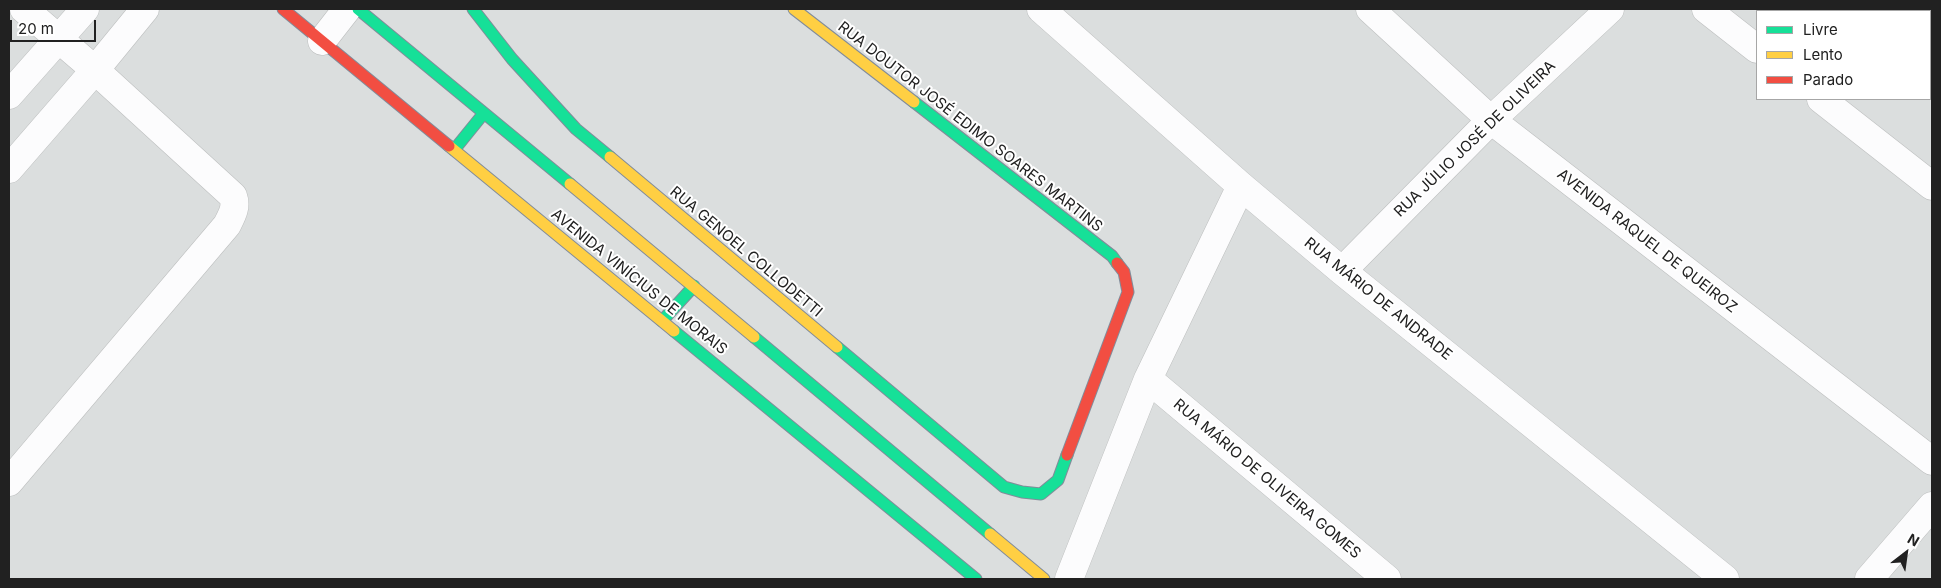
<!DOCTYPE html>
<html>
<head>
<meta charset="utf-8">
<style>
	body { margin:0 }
	#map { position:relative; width:1941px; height:588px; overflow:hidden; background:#eaeeef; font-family:Inter,sans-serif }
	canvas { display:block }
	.frame { position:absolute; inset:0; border:10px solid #212121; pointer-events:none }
	.legend { position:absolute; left:1756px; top:10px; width:175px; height:90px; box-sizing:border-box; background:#fff; border:1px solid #a6a6a6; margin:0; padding:6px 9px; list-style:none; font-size:15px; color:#212121 }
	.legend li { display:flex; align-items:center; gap:10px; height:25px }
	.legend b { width:25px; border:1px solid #a6a6a6 }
	.north { position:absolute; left:1881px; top:528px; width:50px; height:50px; -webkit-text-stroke:4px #fff; paint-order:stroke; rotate:30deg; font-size:14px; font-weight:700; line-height:20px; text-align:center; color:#212121 }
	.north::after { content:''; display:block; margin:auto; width:18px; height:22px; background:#212121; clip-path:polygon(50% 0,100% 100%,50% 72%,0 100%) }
	.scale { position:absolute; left:10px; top:20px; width:86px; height:22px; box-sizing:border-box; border:2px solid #212121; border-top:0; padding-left:6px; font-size:15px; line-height:18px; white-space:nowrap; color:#212121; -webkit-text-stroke:4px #fff; paint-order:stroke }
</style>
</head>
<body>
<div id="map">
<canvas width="1941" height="588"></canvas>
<div class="frame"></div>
<ul class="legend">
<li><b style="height:6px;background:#16e098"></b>Livre</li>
<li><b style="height:6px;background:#ffcf43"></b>Lento</li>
<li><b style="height:6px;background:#f24e42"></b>Parado</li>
</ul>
<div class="north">N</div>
<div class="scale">20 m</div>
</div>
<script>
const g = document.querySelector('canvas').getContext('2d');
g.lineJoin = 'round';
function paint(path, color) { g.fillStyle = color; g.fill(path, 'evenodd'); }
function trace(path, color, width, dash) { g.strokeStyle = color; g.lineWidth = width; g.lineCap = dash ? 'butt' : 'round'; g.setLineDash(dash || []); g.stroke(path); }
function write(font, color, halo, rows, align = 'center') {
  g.font = font + ' Inter,sans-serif'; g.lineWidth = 4; g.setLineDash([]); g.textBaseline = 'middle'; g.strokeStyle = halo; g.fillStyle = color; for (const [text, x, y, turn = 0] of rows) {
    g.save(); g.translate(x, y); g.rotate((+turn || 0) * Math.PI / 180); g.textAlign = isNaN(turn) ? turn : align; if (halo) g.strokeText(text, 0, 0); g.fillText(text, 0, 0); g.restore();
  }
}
paint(new Path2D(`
	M9,9H1932V579H9ZM1757,11H1930V99H1757Z`), '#dbdede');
const street = new Path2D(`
	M1041,9L1241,186L1342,271L1725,579
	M1370,9L1491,120L1932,461
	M1706,9L1757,49
	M322,41L347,9
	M9,95L85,9
	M1821,99L1932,186
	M9,169L95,70L145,9
	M1342,271L1491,120L1610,9
	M1148,379L1387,579
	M9,482L227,225C232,215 237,207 233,196L95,70L24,9
	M1069,579L1148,379L1241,186
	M1869,579L1932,506`);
const fast = new Path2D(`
	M358,9L570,184
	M473,9L512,59L576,129L610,157
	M914,102L1112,256L1117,263
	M454,150L484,113
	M662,321L694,286
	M674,331L976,579
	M754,337L990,534
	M837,347L1004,487L1022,492L1041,494L1058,480L1067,455`);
const slow = new Path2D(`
	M794,9L914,102
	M449,146L674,331
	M610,157L837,347
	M570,184L754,337
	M990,534L1044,579`);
const jam = new Path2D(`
	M283,9L449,146
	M1067,455L1128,292L1124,272L1117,263`);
trace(street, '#bdbfbf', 29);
trace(fast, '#828c9a', 13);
trace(slow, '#828c9a', 13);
trace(jam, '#828c9a', 13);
trace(street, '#fcfcfd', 28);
trace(fast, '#16e098', 11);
trace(slow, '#ffcf43', 11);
trace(jam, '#f24e42', 11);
write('15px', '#212121', '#fff', [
	["RUA DOUTOR JOSÉ EDIMO SOARES MARTINS",970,127,38],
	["RUA JÚLIO JOSÉ DE OLIVEIRA",1475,139,-44],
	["AVENIDA RAQUEL DE QUEIROZ",1647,241,38],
	["RUA GENOEL COLLODETTI",746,252,40],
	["AVENIDA VINÍCIUS DE MORAIS",639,282,39],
	["RUA MÁRIO DE ANDRADE",1378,299,39],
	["RUA MÁRIO DE OLIVEIRA GOMES",1267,479,40]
]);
</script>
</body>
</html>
